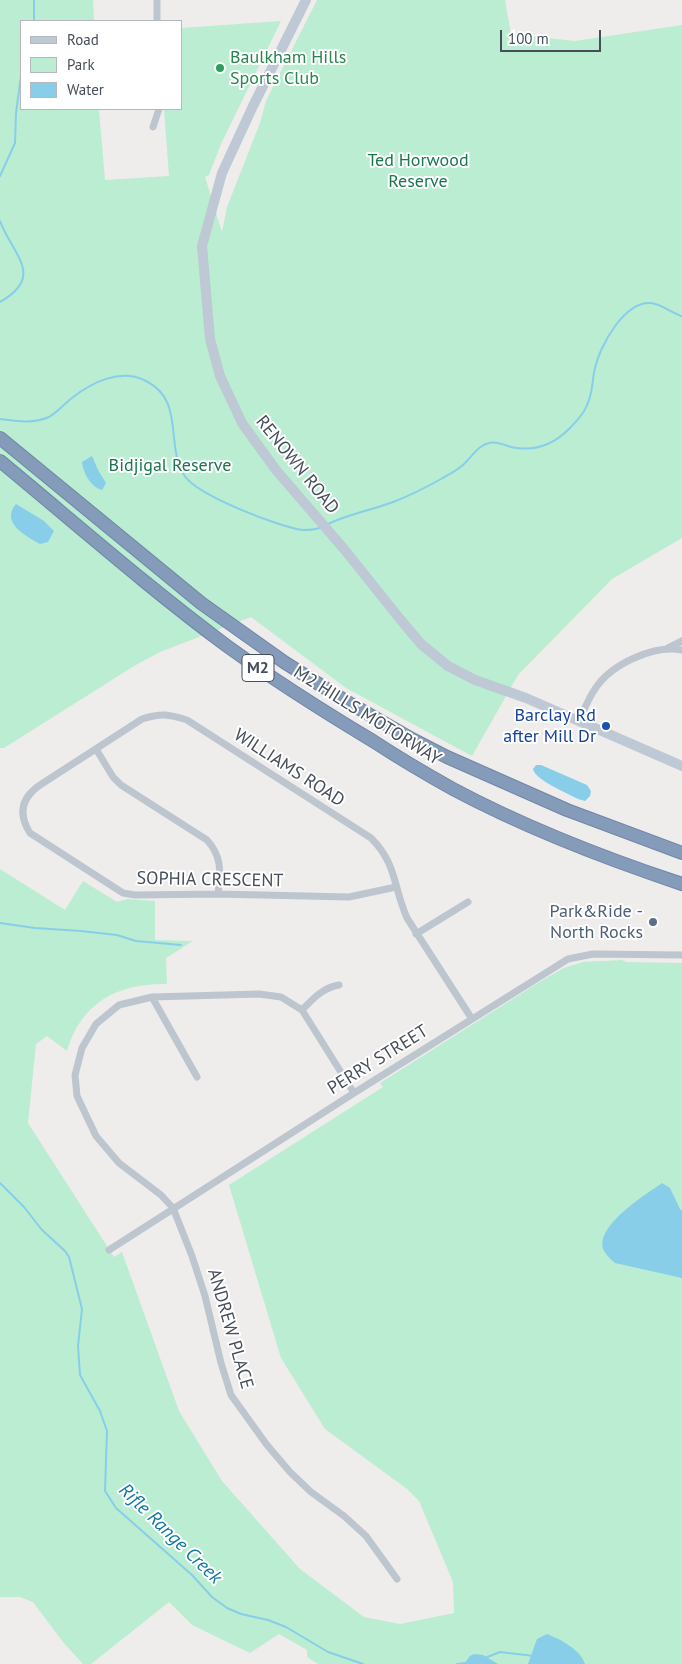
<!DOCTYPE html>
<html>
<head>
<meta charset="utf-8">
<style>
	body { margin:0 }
	#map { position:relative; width:682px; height:1664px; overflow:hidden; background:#efecec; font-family:"PT Sans",sans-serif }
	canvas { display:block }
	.legend { position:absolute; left:20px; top:20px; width:162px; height:90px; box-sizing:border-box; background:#fff; border:1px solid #b5b8bd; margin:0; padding:6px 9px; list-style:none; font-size:15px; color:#454e59 }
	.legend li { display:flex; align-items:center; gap:10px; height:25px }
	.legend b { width:25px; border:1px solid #b5b8bd }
	.scale { position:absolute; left:500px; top:30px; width:101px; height:22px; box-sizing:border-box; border:2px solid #454e59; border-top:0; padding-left:6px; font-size:15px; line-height:18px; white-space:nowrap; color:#454e59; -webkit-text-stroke:4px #fff; paint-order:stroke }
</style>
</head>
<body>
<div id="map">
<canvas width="682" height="1664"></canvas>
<ul class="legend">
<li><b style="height:6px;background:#bfc8d5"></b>Road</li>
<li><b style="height:14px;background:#baedd1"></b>Park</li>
<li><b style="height:14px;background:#88cee9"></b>Water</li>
</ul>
<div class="scale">100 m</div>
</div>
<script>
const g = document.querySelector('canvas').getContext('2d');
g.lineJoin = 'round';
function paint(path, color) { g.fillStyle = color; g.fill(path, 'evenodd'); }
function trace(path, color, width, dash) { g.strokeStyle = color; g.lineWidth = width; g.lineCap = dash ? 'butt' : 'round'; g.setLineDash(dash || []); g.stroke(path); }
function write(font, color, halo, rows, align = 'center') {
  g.font = font + ' "PT Sans",sans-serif'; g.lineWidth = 4; g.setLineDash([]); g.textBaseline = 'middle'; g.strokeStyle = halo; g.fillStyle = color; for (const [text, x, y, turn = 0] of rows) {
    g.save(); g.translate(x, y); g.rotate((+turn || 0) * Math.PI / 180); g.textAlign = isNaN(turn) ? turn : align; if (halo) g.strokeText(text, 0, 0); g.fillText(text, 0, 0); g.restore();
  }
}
paint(new Path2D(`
	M0,0H93L94,21H21V109H99L105,180L169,176L164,109H181V28L281,21L221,144L209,175L205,177L222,232L227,207L260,123L266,101L317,0H505L511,34L575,41L682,25V538L612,579L518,675L472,756L346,688L251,617L160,652L134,666L4,748H0Z
	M0,869L65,910L83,881L117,902L127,899L155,901V940L193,941L166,958L167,984C119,983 81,1002 67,1051L47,1036L36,1044L28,1123L114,1257L122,1252L179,1411L222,1481L300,1569L364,1617L400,1624L454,1613L453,1582L419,1501L407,1489L325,1429L281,1358L229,1185L383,1087L380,1083L541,981L564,968L583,962L622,960L626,962L682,963V1664H318L307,1657V1650L279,1634L250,1653L192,1625L169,1602L91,1664H83L63,1642L33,1602L20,1597H0Z`), '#baedd1');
paint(new Path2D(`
	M92,456L98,470L106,483L102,490C91,487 83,473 82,462Z
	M16,504L44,521L54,531L48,542L40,544C26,536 0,523 16,504Z
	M536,765H541L587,785L591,791L590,796L585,801L578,799C567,793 535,780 533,769Z
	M662,1183L670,1188L680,1209L682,1211V1278L615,1263C611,1259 607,1256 604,1251C593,1227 645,1195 662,1183Z
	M547,1634C560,1639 581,1650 585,1664H528L537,1639Z
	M474,1654L483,1655L498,1664H464L470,1656Z`), '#88cee9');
trace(new Path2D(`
	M34,0V21
	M0,176L15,143L16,113L21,76
	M0,221C12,254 46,276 0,302
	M0,419C16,421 33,424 49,417C58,412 64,404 72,398C92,382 121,368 146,381C185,400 165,444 184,475C196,495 279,527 303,530C310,530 316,530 322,527
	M328,524C349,514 372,510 393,502C409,496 425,488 441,479C448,475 456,471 463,465C471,458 478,445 489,443C496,441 504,445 511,447C534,452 553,445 569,429C576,422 584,414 587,405C593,393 592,380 595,368C600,346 624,301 651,303C661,304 672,313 682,316
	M0,923L35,928L81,931L117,935L136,941L181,945
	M0,1183L24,1207L42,1230L65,1251L69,1257L82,1309L78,1346L80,1375L100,1411L107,1431L105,1491L116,1508L192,1575L212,1597L227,1608L241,1614L268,1620L286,1627L328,1652L363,1664
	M485,1658L500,1652L534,1656
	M457,1664L466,1663`), '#88cee9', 2);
const motorway = new Path2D(`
	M0,438L201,603L284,662L344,700L412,739L447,757L567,810L682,853
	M0,461C75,523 149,588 227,646C274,680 323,711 373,741C399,758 426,774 453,789C526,828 604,858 682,884`);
trace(motorway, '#7086a6', 14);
trace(new Path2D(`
	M157,21V0
	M153,127L159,109
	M668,648L682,641
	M579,721C584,710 588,699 595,689C611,664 653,645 682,650
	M96,749L113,777L121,785L207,840C223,858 220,872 218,894
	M396,887L349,897L218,894L135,895L123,893L30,833C18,814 21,798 40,785L142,719C161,713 168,714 187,720L371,838C397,864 393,886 407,918L472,1019
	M416,934L468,902
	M152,997L197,1077
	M302,1010C313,999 322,988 339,985
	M354,1093L302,1010L281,997L259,994L152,997L119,1005L96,1024L82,1048L75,1075L77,1096L96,1136L119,1163L161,1195L173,1208L192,1256L205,1296L221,1363L231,1395L267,1445L290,1472L311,1492L344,1516L366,1536L397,1579
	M109,1250L354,1093L568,959L593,954L682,955`), '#bdc5ce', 7);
trace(new Path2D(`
	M306,0L253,106L222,173L202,246L210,339L220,376L242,423L276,470L344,549L400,619L421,644L448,666L475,680L526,698L682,766`), '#bfc8d5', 10);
trace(motorway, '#849bba', 12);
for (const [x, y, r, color] of [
	[220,68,5,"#2e9e5b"],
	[606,726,5,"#1a4fb4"],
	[653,922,5,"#5c6f8a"]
]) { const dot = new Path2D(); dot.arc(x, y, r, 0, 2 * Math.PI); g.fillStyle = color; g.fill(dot); trace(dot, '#fff', 2); }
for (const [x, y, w] of [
	[258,668,32]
]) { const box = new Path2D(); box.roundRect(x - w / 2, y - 13.5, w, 27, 4); g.fillStyle = '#fff'; g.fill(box); trace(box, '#454e59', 1); }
write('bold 16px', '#454e59', null, [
	["M2",258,668]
]);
write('18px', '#27864d', '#fff', [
	["Baulkham Hills",230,58],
	["Sports Club",230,79]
], 'left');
write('18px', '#18774e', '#fff', [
	["Ted Horwood",418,161],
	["Reserve",418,182],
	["Bidjigal Reserve",170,466]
]);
write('18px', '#454e59', '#fff', [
	["RENOWN ROAD",297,465,51],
	["M2 HILLS MOTORWAY",367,716,32],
	["WILLIAMS ROAD",289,768,33],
	["SOPHIA CRESCENT",210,880,1],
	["PERRY STREET",378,1060,-32],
	["ANDREW PLACE",230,1329,74]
]);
write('18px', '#164399', '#fff', [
	["Barclay Rd",596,716],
	["after Mill Dr",596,737]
], 'right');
write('18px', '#4e5e75', '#fff', [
	["Park&Ride -",643,912],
	["North Rocks",643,933]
], 'right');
write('italic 19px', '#0f78a1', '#fff', [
	["Rifle Range Creek",170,1534,44]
]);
</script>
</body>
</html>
